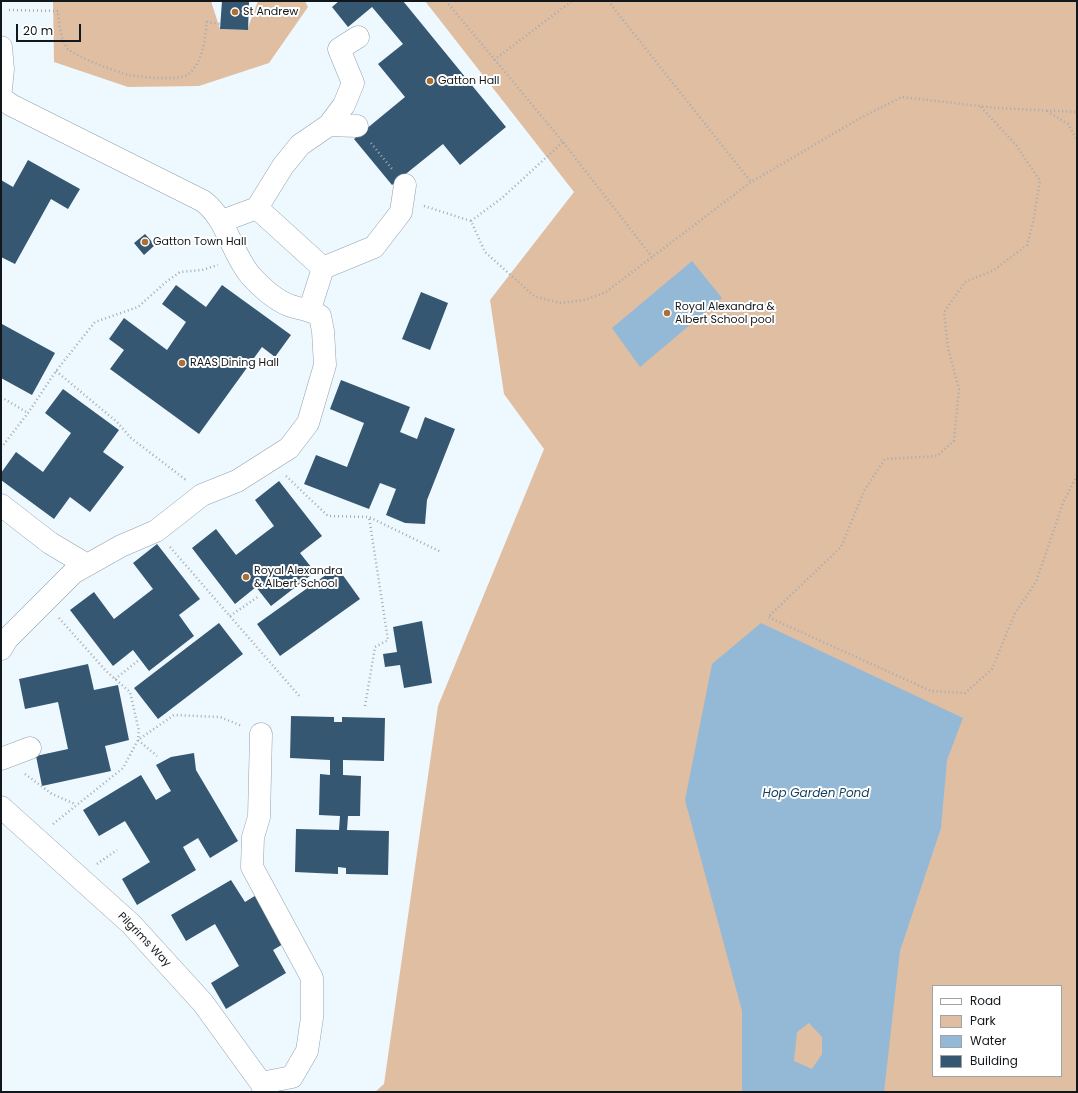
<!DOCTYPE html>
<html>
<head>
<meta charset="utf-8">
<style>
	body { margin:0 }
	#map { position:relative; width:1078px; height:1093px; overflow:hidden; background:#eef8ff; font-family:Poppins,sans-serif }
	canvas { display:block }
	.frame { position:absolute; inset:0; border:2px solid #12171b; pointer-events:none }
	.legend { position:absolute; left:932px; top:985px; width:130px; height:92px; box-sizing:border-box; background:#fff; border:1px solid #a0a2a4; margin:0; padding:5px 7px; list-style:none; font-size:12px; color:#12171b }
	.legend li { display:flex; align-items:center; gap:8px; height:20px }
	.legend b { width:20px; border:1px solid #a0a2a4 }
	.scale { position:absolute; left:16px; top:24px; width:65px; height:18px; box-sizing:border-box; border:2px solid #12171b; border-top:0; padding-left:5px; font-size:12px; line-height:14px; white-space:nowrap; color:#12171b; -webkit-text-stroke:3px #fff; paint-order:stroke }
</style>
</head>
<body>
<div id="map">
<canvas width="1078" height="1093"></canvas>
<div class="frame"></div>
<ul class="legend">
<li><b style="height:5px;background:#fff"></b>Road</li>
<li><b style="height:11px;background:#e0bea2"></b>Park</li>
<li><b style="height:11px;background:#94b9d7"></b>Water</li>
<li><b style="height:11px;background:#355771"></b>Building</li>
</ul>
<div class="scale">20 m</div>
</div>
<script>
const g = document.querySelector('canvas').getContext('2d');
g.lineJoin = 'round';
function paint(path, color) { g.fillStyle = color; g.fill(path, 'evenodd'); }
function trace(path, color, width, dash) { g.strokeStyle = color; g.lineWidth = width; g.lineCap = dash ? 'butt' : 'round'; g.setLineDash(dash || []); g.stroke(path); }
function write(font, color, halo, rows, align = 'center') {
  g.font = font + ' Poppins,sans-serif'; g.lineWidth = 4; g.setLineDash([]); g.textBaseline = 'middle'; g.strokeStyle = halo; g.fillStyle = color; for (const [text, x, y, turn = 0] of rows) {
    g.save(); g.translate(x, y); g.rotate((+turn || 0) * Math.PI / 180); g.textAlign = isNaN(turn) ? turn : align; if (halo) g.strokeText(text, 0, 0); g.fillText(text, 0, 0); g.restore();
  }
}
paint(new Path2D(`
	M53,1H211L220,29L247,30L258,1H305L308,7L269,63L199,86L128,87L54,62Z
	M425,1H1077V1092H375L384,1084L438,706L544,449L504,394L490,300L574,192ZM933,986H1061V1076H933Z`), '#e0bea2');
paint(new Path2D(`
	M692,261L722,298L640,367L612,328Z
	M761,623L963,718L947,760L941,828L900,951L884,1092H742V1011L685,800L712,664ZM809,1023L822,1037V1054L812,1069L794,1061L797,1032Z`), '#94b9d7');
paint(new Path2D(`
	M222,1H249L248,30L220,29Z
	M339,1H403L506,127L460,165L443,144L392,185L354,139L405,97L378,64L403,44L372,7L348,27L332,7Z
	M28,160L80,189L68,209L51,199L15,264L1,257V180L13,187Z
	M145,234L155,245L144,255L134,243Z
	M176,285L206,307L222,285L291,335L275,357L262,347L199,434L110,369L124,350L109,339L124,318L167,350L186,322L162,304Z
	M421,292L448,303L430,350L402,339Z
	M2,324L55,353L32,395L1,378Z
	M341,380L410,407L400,432L417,439L425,417L455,429L427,500L425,524L405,523L386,515L396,489L380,483L369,509L304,484L316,455L347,467L364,423L330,409Z
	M63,389L119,430L103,452L124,467L90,512L70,497L54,519L1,480V473L16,452L43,472L71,433L45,413Z
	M279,481L322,536L300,553L315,572L271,606L256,587L235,604L192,548L216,529L236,555L274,526L255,500Z
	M157,544L200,599L179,615L194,636L149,671L133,650L113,666L70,610L94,592L114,619L153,589L133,563Z
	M337,567L360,599L280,656L257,624Z
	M422,621L432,683L404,688L400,665L385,667L383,654L397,652L393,627Z
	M219,623L243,654L158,719L134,688Z
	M88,664L94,690L118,685L129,740L105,746L111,771L42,786L36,756L68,749L58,702L25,709L19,679Z
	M291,716L334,717V722H342V717L385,718L384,761L343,760V775L361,776L360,816H348L347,830L389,831L388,875L346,874V868L338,867V874L295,872L296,829L339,830L340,816L319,815L320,774L330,775V760L290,758Z
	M194,753L196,770L238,841L210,858L198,838L183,847L196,870L137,905L122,879L150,862L125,821L99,836L83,810L141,775L156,800L171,791L156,765L171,757Z
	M231,880L245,902L266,889L295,937L273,950L286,973L226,1009L211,983L239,966L215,924L186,941L171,915Z`), '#355771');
const minor = new Path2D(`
	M1,47L3,69L1,89
	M1,98L11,105L203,201C227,219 231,252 250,275C261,287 276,301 291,306C303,310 309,309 320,316L323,331L325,365L308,423L289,448L237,481L202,495L156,531L121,546L73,573L7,639L1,649
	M329,125L357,126
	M257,208L283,166L300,145L329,125L344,105L353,83L339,49L358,37
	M222,221L257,208L323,268L310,309
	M323,268L374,247L401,212L405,185
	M1,505L50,543L87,565
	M261,734L259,817L253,837L252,867L312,978V1018L307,1051L292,1077L261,1083
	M1,759L30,748
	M1,807L131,924L203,1003L261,1083L265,1092`);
trace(minor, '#93a1ad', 23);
trace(new Path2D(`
	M446,1L563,142L652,257
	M585,1H599
	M608,1L751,182
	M9,10L58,11C59,24 60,38 68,49C76,57 117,72 129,75C140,77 178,81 187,75C203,64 205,40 207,22L221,24
	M494,60L572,1
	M981,107L1016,145L1040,181L1033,222L1027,245L994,270L965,282L944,312L948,348L959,389L954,441L937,456L885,459L864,491L841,547L768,617L931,691L965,693L992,669L1015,613L1036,582L1063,503L1077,475
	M1047,111L1068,124L1077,140
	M371,143L392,169
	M424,206L471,221L485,252L534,296L560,303L585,300L606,292L751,182L862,117L902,97L997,108L1077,112
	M471,221L502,198L563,142
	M56,371L117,422L131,438L186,480
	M1,397L28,413
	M1,448L28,413L56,371L95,322L138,307L166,282L180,272L202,270L218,265
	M286,476L328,516L369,517L441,552
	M170,547L301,698
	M230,616L259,596
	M59,618L106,671L130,692L139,731L138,740L157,756
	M115,679L139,660
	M365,706L375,647L388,640L369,517
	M25,774L52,794L75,804
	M53,824L123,768L138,740L174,715L220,717L242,726
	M97,864L117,850`), '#a3abb1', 2.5, [1, 3]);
trace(minor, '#fff', 22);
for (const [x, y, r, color] of [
	[235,12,4,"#ad6e34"],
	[430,81,4,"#ad6e34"],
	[145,242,4,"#ad6e34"],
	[667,313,4,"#ad6e34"],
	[182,363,4,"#ad6e34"],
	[246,577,4,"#ad6e34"]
]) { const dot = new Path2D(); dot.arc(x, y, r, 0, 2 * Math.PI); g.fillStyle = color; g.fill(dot); trace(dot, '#fff', 1.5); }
write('11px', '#12171b', '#fff', [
	["St Andrew",243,12],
	["Gatton Hall",438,81],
	["Gatton Town Hall",153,242],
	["Royal Alexandra &",675,307],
	["Albert School pool",675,320],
	["RAAS Dining Hall",190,363],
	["Royal Alexandra",254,571],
	["& Albert School",254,584]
], 'left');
write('11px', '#12171b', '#fff', [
	["Pilgrims Way",144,940,46]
]);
write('italic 12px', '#143f5d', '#fff', [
	["Hop Garden Pond",816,794]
]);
</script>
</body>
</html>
